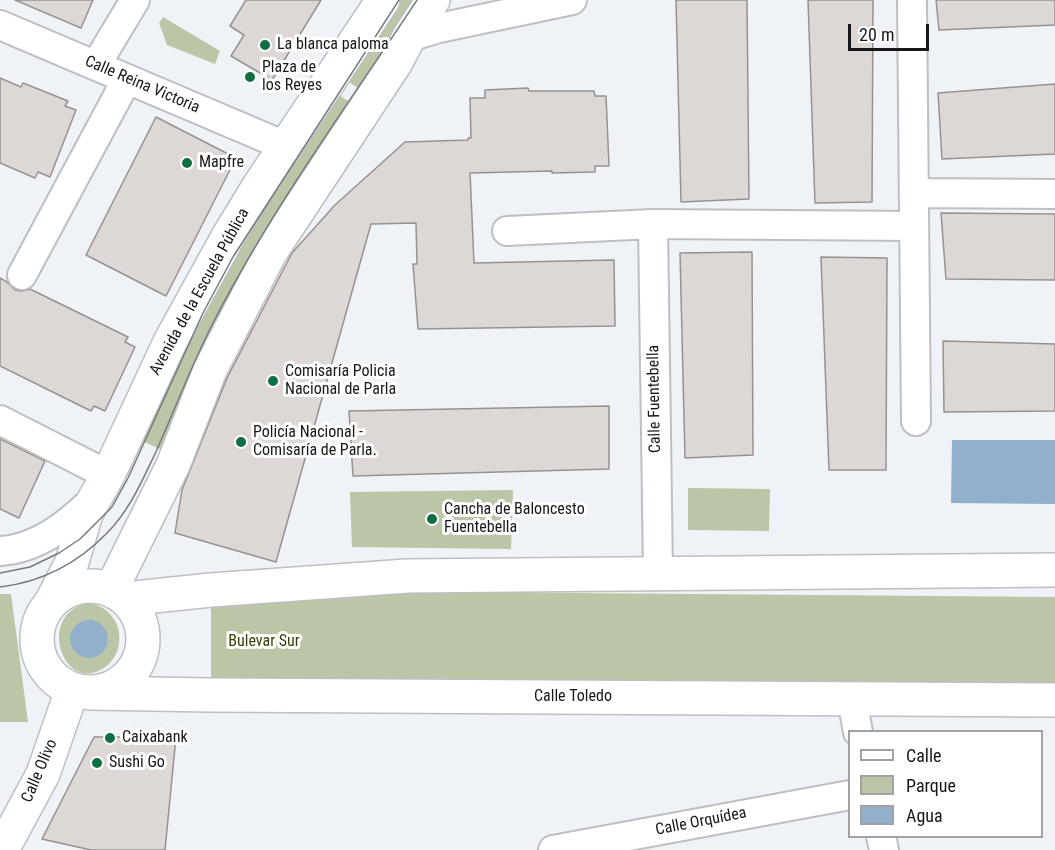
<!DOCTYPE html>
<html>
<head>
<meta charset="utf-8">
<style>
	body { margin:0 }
	#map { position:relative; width:1055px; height:850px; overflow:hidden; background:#eff2f6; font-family:"Roboto Condensed",sans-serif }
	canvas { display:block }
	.legend { position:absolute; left:848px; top:730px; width:195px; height:108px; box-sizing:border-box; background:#fff; border:2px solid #a2a2a3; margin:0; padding:8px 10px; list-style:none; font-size:18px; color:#161718 }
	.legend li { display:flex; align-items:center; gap:12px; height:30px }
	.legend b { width:30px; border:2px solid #a2a2a3 }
	.scale { position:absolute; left:848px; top:24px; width:81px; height:27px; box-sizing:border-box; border:3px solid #161718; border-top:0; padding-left:8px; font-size:18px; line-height:21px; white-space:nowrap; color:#161718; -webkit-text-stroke:4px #fff; paint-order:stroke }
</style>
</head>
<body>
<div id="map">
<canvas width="1055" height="850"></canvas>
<ul class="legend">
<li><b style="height:8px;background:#fff"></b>Calle</li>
<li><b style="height:16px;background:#bac6a5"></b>Parque</li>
<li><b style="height:16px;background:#92afcc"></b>Agua</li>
</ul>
<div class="scale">20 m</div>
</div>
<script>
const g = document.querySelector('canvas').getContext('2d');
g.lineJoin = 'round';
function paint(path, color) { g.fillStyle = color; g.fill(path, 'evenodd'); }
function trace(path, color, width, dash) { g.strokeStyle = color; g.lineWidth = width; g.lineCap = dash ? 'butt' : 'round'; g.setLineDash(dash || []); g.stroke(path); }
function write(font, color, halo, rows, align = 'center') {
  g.font = font + ' "Roboto Condensed",sans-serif'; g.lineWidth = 6; g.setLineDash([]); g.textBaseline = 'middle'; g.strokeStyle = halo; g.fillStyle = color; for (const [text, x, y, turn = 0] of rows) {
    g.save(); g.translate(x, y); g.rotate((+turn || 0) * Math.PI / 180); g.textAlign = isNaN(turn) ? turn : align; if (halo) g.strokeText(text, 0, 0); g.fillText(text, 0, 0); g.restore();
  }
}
paint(new Path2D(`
	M393,0H423L362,91L342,77Z
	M163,17L220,51L215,64L167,45L159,23Z
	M333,91L354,105L162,450L140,440L186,335Z
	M688,488L770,489L769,531L688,530Z
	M513,490L511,549L352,547L350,492Z
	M211,590L1055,597V684L211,695Z
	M0,594H11L28,722H0Z
	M89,603C108,606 122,623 119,643C118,654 111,664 102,669C62,693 36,612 89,603ZM107,633L108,640L103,651L85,657C74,653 70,646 71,634Z`), '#bac6a5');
paint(new Path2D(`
	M952,440H1055V504L951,503Z
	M70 639a19 19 0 1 1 38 0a19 19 0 1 1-38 0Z`), '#92afcc');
const building = new Path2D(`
	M15,0H93L81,28Z
	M246,0H321L272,80L231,56L244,35L230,26Z
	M676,0H747L749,199L681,202Z
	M808,0H873L872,202L815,203Z
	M936,0H1055V25L939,30Z
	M0,78L21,87L23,83L68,101L65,106L76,110L50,177L38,172L35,178L0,163Z
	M1055,84V154L942,159L938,93Z
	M528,88L529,91H594L595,96H606L609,166H595V172L552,173V171L470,173L474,263L614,260L615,326L418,329L413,264H417L416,223L371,224L276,562L175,533L182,490L227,378L292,253L335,205L405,142L468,140V138H471L470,98H485V90Z
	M156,117L236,158L166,296L86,255Z
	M941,213L1055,214V280L946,279Z
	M752,252L753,455L685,458L680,253Z
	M821,257L887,258L886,470H829Z
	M0,278L7,282L15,290L22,291L30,289L128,337L125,342L135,347L105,411L94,406L91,411L0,366Z
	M943,341L1055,344V411L944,412Z
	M609,406V469L353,476L349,411Z
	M0,439L45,461L19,518L0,509Z
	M94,737H176L165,850H91L42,839Z`);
paint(building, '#ddd8d6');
trace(building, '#979290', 1.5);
const street = new Path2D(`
	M912,0L916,421
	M0,25L285,146
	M409,37L439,28L572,0
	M96,65L135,0
	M914,193L1055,194
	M653,224L658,574
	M507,231L653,224L914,226
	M22,275L127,79
	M0,420L108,475
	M0,551C37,549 67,525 93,500
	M852,699L858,732
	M881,836L884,850
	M553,850L850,795`);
const secondary = new Path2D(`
	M37 639a53 53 0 1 1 106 0a53 53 0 1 1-106 0Z
	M111,590L173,465L210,370L270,253L396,62L409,37L433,0
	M125,599L211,590L407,576L1055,570
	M51,603L72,562L86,514L108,475L170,342L229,235L259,186L383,0
	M90,693L211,695L1055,700
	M2,850L43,774L72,690`);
trace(street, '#bcbfc3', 32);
trace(secondary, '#bcbfc3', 36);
trace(street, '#fff', 28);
trace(secondary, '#fff', 33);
trace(new Path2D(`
	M0,573L30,567L59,553L80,539L112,507L128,478L203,313L233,257L399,0
	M0,587C42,582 78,563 107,533C129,511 141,483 154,456C174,412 191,366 213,323C271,210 347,106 417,0`), '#77797c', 1.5);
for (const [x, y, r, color] of [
	[265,45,6,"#0f6e43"],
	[250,77,6,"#0f6e43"],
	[187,163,6,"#0f6e43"],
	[273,381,6,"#0f6e43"],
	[241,442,6,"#0f6e43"],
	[432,519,6,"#0f6e43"],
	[110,738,6,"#0f6e43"],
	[97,763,6,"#0f6e43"]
]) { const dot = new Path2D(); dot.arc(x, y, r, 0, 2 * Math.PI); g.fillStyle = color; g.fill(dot); trace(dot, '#fff', 2); }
write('16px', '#161718', '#fff', [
	["La blanca paloma",277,45],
	["Plaza de",262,68],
	["los Reyes",262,86],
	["Mapfre",199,163],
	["Comisaría Policia",285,372],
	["Nacional de Parla",285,390],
	["Policía Nacional -",253,433],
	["Comisaría de Parla.",253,451],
	["Cancha de Baloncesto",444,510],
	["Fuentebella",444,528],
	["Caixabank",122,738],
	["Sushi Go",109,763]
], 'left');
write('16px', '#161718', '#fff', [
	["Calle Reina Victoria",142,85,23],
	["Avenida de la Escuela Pública",200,292,-61],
	["Calle Fuentebella",655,399,-91],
	["Calle Toledo",573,697],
	["Calle Olivo",40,771,-67],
	["Calle Orquídea",701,822,-11]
]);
write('16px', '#334206', '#fff', [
	["Bulevar Sur",264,642]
]);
</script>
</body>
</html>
